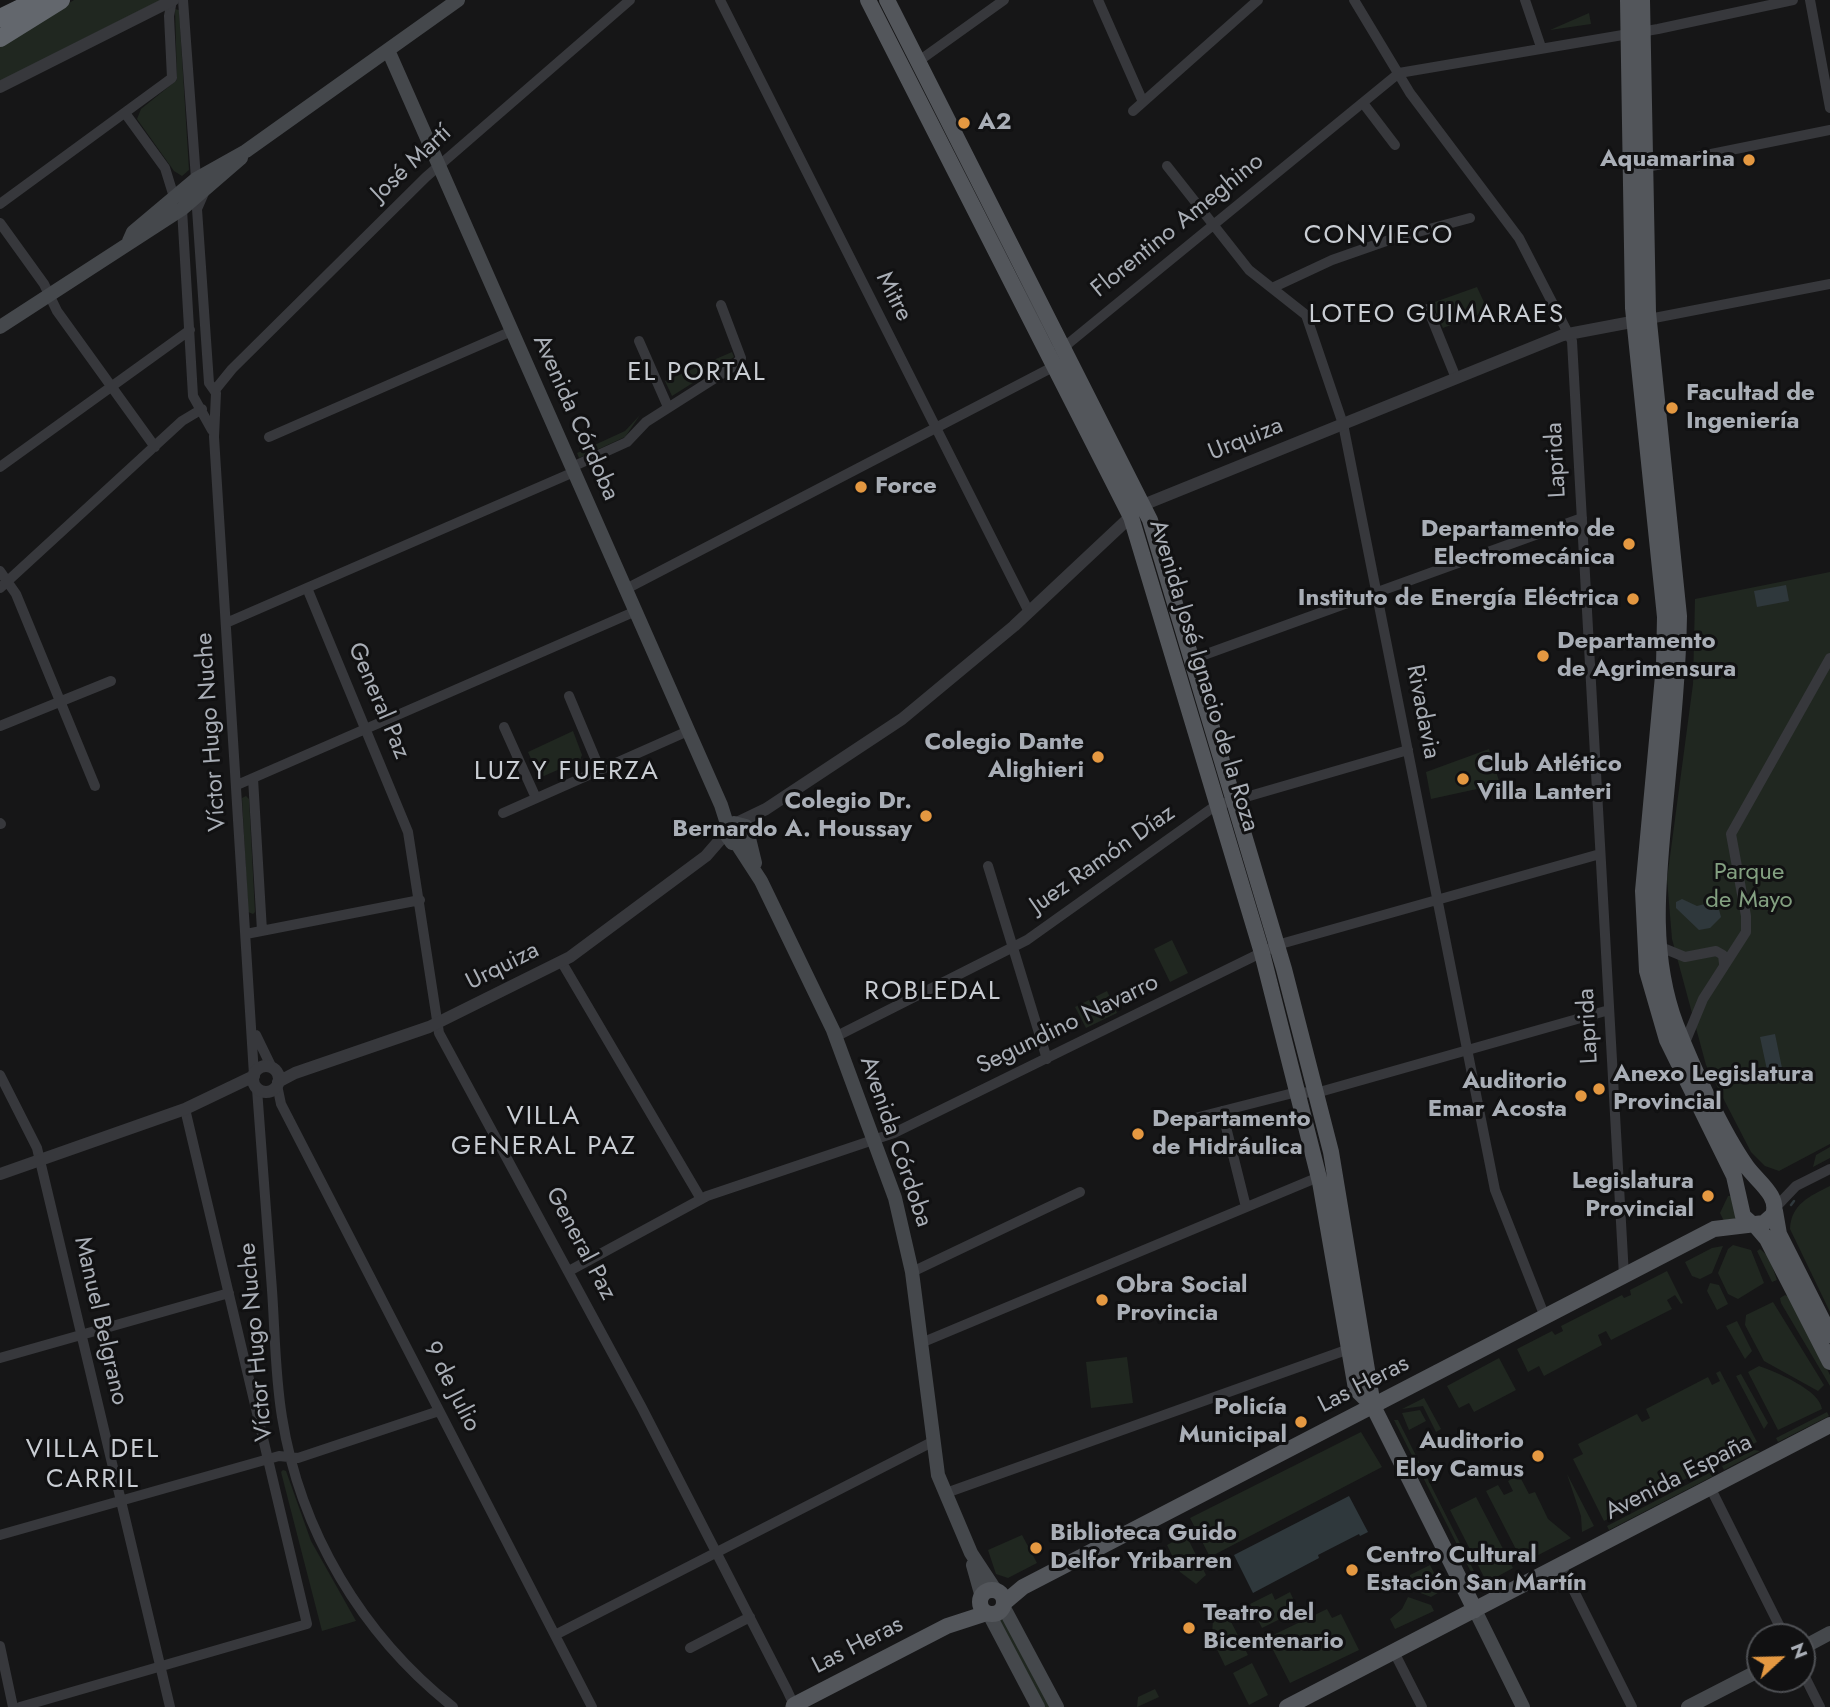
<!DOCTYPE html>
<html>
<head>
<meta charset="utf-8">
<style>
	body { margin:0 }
	#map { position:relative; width:1830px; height:1707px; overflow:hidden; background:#161617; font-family:Jost,sans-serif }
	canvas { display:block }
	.north { position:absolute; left:1746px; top:1623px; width:70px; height:70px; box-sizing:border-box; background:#111112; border:2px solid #4e5054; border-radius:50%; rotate:68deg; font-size:19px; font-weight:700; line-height:28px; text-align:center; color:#a9aeb6 }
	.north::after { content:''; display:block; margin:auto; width:24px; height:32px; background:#e49841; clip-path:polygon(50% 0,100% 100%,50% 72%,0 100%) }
</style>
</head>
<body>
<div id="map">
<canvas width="1830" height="1707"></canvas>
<div class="north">N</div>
</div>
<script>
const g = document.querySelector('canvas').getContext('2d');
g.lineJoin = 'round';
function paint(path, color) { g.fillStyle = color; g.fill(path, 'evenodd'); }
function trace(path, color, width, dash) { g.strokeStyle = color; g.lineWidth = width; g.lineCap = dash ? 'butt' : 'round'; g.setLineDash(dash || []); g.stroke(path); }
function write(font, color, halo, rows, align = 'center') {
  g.font = font + ' Jost,sans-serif'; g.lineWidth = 6; g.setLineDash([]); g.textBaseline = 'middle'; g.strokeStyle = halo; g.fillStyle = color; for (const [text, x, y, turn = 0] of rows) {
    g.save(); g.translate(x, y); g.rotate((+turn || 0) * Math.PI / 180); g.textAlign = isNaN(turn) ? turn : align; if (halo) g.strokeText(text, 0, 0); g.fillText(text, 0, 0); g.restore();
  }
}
paint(new Path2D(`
	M74,0H161L0,81V46Z
	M175,9L179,10L189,170L182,176L174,171L137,119L141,109L177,80Z
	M1589,13L1591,24L1550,30Z
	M1477,287L1488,311L1443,328L1432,303Z
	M732,352L734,357L672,396L665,381Z
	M640,415L625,437L579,458L577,453L625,431Z
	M1830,572V1144L1779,1171L1765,1166L1751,1152L1706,1065L1672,939L1667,879L1693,684L1695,599Z
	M573,731L582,755L580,760L544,776L538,775L528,752Z
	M1489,749L1500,784L1431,799L1426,772Z
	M246,796L249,799L255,912L253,914L248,912L242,798Z
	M1172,940L1188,973L1170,982L1154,949Z
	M1107,991L1117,1013L1086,1028L1075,1007Z
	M1830,1147V1158L1813,1167L1816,1155Z
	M1830,1186V1312L1790,1229C1791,1204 1810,1196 1830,1186Z
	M1728,1196H1732L1739,1218L1725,1223L1720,1213Z
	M1733,1245L1751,1250L1764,1283L1738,1299L1728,1294L1718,1273L1728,1249Z
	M1723,1246L1712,1273L1700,1279L1692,1276L1685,1262L1712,1248Z
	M1760,1249L1769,1257L1777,1280L1772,1282L1757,1251Z
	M1667,1271L1683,1303L1681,1304L1675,1295L1667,1300L1672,1309L1611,1340L1606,1331L1598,1335L1602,1345L1544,1376L1539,1366L1528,1372L1517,1349L1552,1331L1555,1335L1563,1331L1561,1326L1622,1295L1624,1298L1631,1295L1630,1290Z
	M1710,1283L1719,1285L1728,1304L1717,1310L1707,1291Z
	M1785,1295L1790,1297L1830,1375V1386L1781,1303L1780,1298Z
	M1773,1302L1824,1385L1818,1391L1764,1361L1745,1325L1746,1315Z
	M1737,1321L1752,1351L1745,1359L1726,1326Z
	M1127,1357L1133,1403L1091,1408L1086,1362Z
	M1499,1358L1516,1390L1474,1412L1469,1403L1459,1408L1447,1386Z
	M1759,1366C1776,1372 1820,1390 1822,1409L1778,1430L1748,1372Z
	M1720,1371L1757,1442L1719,1461L1715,1453L1707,1457L1711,1466L1650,1497L1645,1489L1637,1493L1641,1502L1604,1521L1573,1459L1583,1454L1578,1444L1637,1414L1642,1422L1650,1418L1646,1409L1708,1377L1712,1385L1720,1381L1716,1373Z
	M1741,1374L1768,1423L1764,1429L1736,1376Z
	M1424,1398L1441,1429L1436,1432L1423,1406L1402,1409Z
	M1420,1410L1426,1421L1409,1430L1402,1413Z
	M1827,1412L1829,1416L1778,1442L1776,1438Z
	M1394,1420H1398L1480,1583L1477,1584Z
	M1361,1432L1382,1467L1210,1557L1190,1518Z
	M1754,1450L1760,1451L1724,1470L1722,1466Z
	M283,1470L286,1471L311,1541L356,1621L322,1631L281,1472Z
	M1715,1470L1717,1474L1609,1530L1607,1526Z
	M1567,1474L1594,1526L1582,1532L1581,1516Z
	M1519,1475L1529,1494L1535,1492L1548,1519L1571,1538L1523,1563L1486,1491L1498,1485L1504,1495L1513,1491L1508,1481Z
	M1476,1497L1513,1568L1491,1580L1484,1577L1450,1510Z
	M1022,1535L1037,1563L1008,1578L996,1574L988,1550Z
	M1186,1535L1206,1575L1196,1584L1180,1572L1167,1545Z
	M1430,1565L1443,1590L1431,1597L1410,1589V1575Z
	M1290,1592L1295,1603L1291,1605L1294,1612L1262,1628L1250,1604L1272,1593L1275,1600Z
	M1408,1597L1431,1605L1434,1611L1395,1629L1390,1619L1402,1609Z
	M1327,1609L1332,1618L1341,1614L1359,1650L1290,1683L1267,1638Z
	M1226,1612L1248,1655L1225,1666L1212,1639L1213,1616Z
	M1003,1616L1051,1707H1044L997,1619Z
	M1252,1663L1268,1695L1249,1705L1233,1673Z
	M1155,1689L1159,1697L1137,1707L1138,1697Z`), '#202720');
paint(new Path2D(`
	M1786,585L1789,601L1757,607L1754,591Z
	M1682,899L1697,906L1713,902L1718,906L1721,917L1710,928L1699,930L1676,908V902Z
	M1775,1034L1782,1068L1767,1070L1760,1037Z
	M1349,1496L1368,1532L1360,1536L1359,1534L1318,1555L1319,1558L1253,1593L1234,1555Z`), '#2f383c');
trace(new Path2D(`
	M1791,1205L1794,1201`), '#2f383c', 2.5);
trace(new Path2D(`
	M183,0L196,179
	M720,0L1029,612
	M1098,0L1143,102
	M1354,0L1410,93L1519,238L1572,341L1624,1276
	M1525,0L1541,47
	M1810,0L1830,108
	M916,63L1004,0
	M1363,103L1395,145
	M1133,111L1258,0
	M125,113L165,168L174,197
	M1167,166L1249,270L1306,315L1343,424L1495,1190L1545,1317
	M1642,168L1830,130
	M204,193L197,209L209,383
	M0,204L172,78L169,16L172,0
	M182,209L193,396L212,430
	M0,223L44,284L57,311L155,447
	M1272,288L1332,260L1392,239L1470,218
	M1428,309L1456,378
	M1649,319L1830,284
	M639,341L668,407
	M209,383L216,393L214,437L254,1075
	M215,390L232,369L426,177L630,0
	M269,437L512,331
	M0,467L190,330
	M572,467L627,442L646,422L734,366L741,358L721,305
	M0,571L16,594L95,786
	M0,588L182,421L202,409
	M307,588L408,832L439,1033L642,1408L787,1690L794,1705L790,1707
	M626,589L1049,369L1069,343L1399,73L1658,29L1793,0
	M226,623L574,472
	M1190,660L1582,518
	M569,696L600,770
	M0,726L111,681
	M504,727L536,798
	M253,778L262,931
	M237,785L636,611
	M503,813L688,731
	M0,823L1,824
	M988,866L1047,1059
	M246,934L420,900
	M1658,946L1685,957L1716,951L1723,955L1724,964
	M561,961L701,1199
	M256,1035L272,1068
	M835,1037L1027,940L1215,806L1408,750
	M1684,1045L1703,999L1746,932V916L1731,834L1830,658
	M0,1075L37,1148L170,1707
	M277,1085L281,1104L592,1707
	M257,1089C262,1156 267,1223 272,1290C275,1332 275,1375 282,1417C300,1531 362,1635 453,1707
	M1222,1111L1246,1207
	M1191,1119L1297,1092L1316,1093L1609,1010
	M1775,1208L1796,1186L1830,1169
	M569,1271L707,1196L894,1133L1277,945L1600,854
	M912,1272L1080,1192
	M921,1343L1321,1176
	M0,1358L229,1293
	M1710,1487L1785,1637
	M946,1493L1349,1349
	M0,1535L279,1456L298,1458L439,1411
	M1561,1565L1632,1707
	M555,1635L934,1441
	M0,1646L13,1707
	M690,1648L750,1617
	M1394,1652L1422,1707
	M1802,1671L1820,1707
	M20,1707L307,1624L185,1109`), '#37383c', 10);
trace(new Path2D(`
	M0,87L173,0
	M739,822L766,809L902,719L1014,626L1143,505L1563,335L1642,320
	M253 1079a13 13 0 1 1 26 0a13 13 0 1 1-26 0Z
	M278,1082L295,1073L429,1027L570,957L706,856L726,833
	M0,1174L185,1109L254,1076`), '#37383c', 12);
trace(new Path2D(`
	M388,50L721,805L728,827
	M129,241L133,232L196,179L246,151L458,0
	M0,327L182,209L241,158
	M747,838L740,844L732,843L727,836V829L734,823L746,826L755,863
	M737,844L761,881L833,1030L895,1198L912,1272L938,1475L971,1553L996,1591
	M973,1565L982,1597
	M1003,1606L1057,1707
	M1475,1610L1523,1707
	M989,1614L1038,1707
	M1802,1648L1830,1633
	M1688,1707L1760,1670`), '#45484c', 14);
trace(new Path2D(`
	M868,0L1131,517L1262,953L1320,1182L1356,1389L1373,1406
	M887,0L1150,520L1284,969L1331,1152L1373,1406L1475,1610
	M1628,0L1633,308L1665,617L1664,665L1643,891L1647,971L1667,1040L1734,1176L1743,1216L1752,1224
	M1775,1211L1779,1234L1830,1335
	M1755,1225L1767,1239L1830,1362
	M980 1602a12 12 0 1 1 24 0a12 12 0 1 1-24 0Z
	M1004,1603L1023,1587L1714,1229L1764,1223L1773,1215C1780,1196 1758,1182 1747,1167C1722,1132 1692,1066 1676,1025C1649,953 1658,880 1665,806C1671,742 1678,679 1679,616L1648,312L1642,0
	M795,1707L794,1705L947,1626L987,1613
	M1287,1707L1830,1425`), '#53565b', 16);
trace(new Path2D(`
	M0,18L37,0
	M0,38L61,0`), '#63676d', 18);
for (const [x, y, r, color] of [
	[964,123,7,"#e49841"],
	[1749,160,7,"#e49841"],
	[1672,408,7,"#e49841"],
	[861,487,7,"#e49841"],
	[1629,544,7,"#e49841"],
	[1633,599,7,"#e49841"],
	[1543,656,7,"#e49841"],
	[1098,757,7,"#e49841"],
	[1463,779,7,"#e49841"],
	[926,816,7,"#e49841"],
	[1599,1089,7,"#e49841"],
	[1581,1096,7,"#e49841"],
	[1138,1134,7,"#e49841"],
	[1708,1196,7,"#e49841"],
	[1102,1300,7,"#e49841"],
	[1301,1422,7,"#e49841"],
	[1538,1456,7,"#e49841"],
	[1036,1548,7,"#e49841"],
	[1352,1570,7,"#e49841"],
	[1189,1628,7,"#e49841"]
]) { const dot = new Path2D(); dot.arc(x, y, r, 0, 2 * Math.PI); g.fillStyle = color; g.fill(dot); trace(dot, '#111112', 2.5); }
write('bold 24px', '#a9aeb6', '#111112', [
	["A2",978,123],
	["Aquamarina",1735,160,"right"],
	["Facultad de",1686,394],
	["Ingeniería",1686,422],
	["Force",875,487],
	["Departamento de",1615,530,"right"],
	["Electromecánica",1615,558,"right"],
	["Instituto de Energía Eléctrica",1619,599,"right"],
	["Departamento",1557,642],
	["de Agrimensura",1557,670],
	["Colegio Dante",1084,743,"right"],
	["Alighieri",1084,771,"right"],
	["Club Atlético",1477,765],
	["Villa Lanteri",1477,793],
	["Colegio Dr.",912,802,"right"],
	["Bernardo A. Houssay",912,830,"right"],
	["Anexo Legislatura",1613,1075],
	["Provincial",1613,1103],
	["Auditorio",1567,1082,"right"],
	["Emar Acosta",1567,1110,"right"],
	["Departamento",1152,1120],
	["de Hidráulica",1152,1148],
	["Legislatura",1694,1182,"right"],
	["Provincial",1694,1210,"right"],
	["Obra Social",1116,1286],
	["Provincia",1116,1314],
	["Policía",1287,1408,"right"],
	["Municipal",1287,1436,"right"],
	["Auditorio",1524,1442,"right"],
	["Eloy Camus",1524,1470,"right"],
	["Biblioteca Guido",1050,1534],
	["Delfor Yribarren",1050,1562],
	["Centro Cultural",1366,1556],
	["Estación San Martín",1366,1584],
	["Teatro del",1203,1614],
	["Bicentenario",1203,1642]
], 'left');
write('24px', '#a9aeb6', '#111112', [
	["José Martí",412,164,-43],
	["Florentino Ameghino",1178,226,-39],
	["Mitre",893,297,63],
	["Avenida Córdoba",575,418,66],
	["Urquiza",1246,440,-22],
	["Laprida",1557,460,-93],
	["Avenida José Ignacio de la Roza",1203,676,73],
	["General Paz",378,701,67],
	["Rivadavia",1422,712,79],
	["Víctor Hugo Nuche",212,732,-94],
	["Juez Ramón Díaz",1103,860,-35],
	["Urquiza",503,967,-27],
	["Segundino Navarro",1068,1025,-26],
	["Laprida",1589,1026,-93],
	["Avenida Córdoba",895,1142,71],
	["General Paz",580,1244,62],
	["Manuel Belgrano",100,1321,77],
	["Víctor Hugo Nuche",257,1342,-95],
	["Las Heras",1364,1385,-27],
	["9 de Julio",451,1387,63],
	["Avenida España",1679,1478,-27],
	["Las Heras",858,1646,-27]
]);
write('24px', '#83a081', '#111112', [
	["Parque",1749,873],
	["de Mayo",1749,901]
]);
g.letterSpacing = '2px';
write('26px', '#c9cdd3', '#111112', [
	["CONVIECO",1379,237],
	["LOTEO GUIMARAES",1437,316],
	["EL PORTAL",697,374],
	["LUZ Y FUERZA",567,773],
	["ROBLEDAL",933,993],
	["VILLA",544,1118],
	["GENERAL PAZ",544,1148],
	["VILLA DEL",93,1451],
	["CARRIL",93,1481]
]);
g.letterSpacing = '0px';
</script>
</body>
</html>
